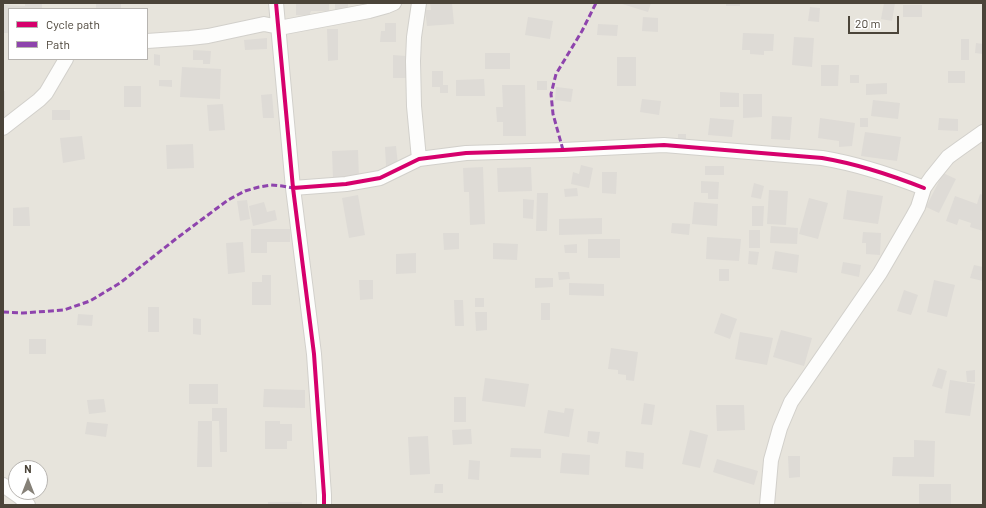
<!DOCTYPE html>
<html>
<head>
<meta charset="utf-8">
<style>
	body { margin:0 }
	#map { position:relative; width:986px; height:508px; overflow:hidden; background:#f4f2ee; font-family:Barlow,sans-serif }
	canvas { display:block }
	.frame { position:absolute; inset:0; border:4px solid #4b4439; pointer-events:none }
	.legend { position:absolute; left:8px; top:8px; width:140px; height:52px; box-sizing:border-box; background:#fff; border:1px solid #b7b4b0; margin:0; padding:5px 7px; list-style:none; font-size:12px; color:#4b4439 }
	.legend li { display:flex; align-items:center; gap:8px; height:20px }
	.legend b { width:20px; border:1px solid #b7b4b0 }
	.north { position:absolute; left:8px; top:460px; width:40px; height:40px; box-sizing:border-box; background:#fff; border:1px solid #b7b4b0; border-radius:50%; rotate:0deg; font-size:11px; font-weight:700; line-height:16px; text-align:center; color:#4b4439 }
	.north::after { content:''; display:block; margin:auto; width:14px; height:18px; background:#868178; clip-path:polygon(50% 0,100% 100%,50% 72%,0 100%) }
	.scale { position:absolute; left:848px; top:16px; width:51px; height:18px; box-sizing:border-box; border:2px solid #4b4439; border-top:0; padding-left:5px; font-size:12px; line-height:14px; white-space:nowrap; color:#4b4439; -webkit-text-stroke:3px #fff; paint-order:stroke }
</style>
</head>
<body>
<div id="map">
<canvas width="986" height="508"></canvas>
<div class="frame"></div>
<ul class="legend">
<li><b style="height:5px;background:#d6006c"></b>Cycle path</li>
<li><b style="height:5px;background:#8e44ad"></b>Path</li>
</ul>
<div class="north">N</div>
<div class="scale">20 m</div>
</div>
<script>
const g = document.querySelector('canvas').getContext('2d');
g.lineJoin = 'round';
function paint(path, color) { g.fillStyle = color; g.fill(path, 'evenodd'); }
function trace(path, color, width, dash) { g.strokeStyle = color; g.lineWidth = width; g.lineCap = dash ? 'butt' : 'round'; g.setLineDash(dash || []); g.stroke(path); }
paint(new Path2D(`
	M3,3H983V505H3ZM9,9H147V59H9ZM16,468H40V492H16Z`), '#e7e4dc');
paint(new Path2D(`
	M25,3H42V9H9V33H3V5L25,6Z
	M296,3H329V11H311L309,16L296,15Z
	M335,3H348V11L335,12Z
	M430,3H452L454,24L427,26L425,10H431Z
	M619,3H651L648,12Z
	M726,3H740V6H726Z
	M884,3H895L892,21L881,19Z
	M96,4H121V9H96Z
	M903,5H922V17H903Z
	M810,7L820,8L819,22L808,21Z
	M528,17L553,21L550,39L525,35Z
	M643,17L658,18V32L642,31Z
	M385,23H396V42H380L381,31H385Z
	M598,24L618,25L617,36L597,35Z
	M327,29H338V60L328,61Z
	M743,33L774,34L773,51H764V55L750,54V50H742Z
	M794,37L814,38L812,67L792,65Z
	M267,38V49L245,50L244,40Z
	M961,39H969V60H961Z
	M976,43L983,44V54L975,53Z
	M193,50L211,51L210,64H203V60H193Z
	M485,53H510V69H485Z
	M154,54L160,55V66L154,65Z
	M393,55L406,56V78H393Z
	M617,57H636V86H617Z
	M821,65H839L838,86H821Z
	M182,67L221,69L220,99L180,97Z
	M432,71H443V85H448V93H440V87H432Z
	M948,71H965V83H948Z
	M850,75H859V83H850Z
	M484,79L485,96H456V80Z
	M159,80H172V87L159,86Z
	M537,81H547V90H537Z
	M887,83V94L866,95V84Z
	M502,85H525L526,136H503V122H497L496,107H503Z
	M124,86H141V107H124Z
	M556,87L573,89L571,102L555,100Z
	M3,91H5V119H3Z
	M720,92L739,93V107H720Z
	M272,94L274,118H263L261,95Z
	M743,94H762V117L743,118Z
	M642,99L661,101L659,115L640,112Z
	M873,100L900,103L898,119L871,116Z
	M223,104L225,130L209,131L207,105Z
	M52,110H70V120H52Z
	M772,116L792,117L790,140L771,139Z
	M710,118L734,120L732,137L708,135Z
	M820,118L855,123L852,146L839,147V141L818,138Z
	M860,118H868V127H860Z
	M939,118L958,119V131L938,130Z
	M865,132L901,137L897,161L861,156Z
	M678,134H686V144H678Z
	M82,136L85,159L63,163L60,138Z
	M193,144L194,168L167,169L166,145Z
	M396,146L398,165L386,166L385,147Z
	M358,150L359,178L333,179L332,151Z
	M581,165L593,168L589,188L571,184L573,172L579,174Z
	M705,166H724V175H705Z
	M483,167L485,224L470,225L469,192H464L463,168Z
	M531,167L532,191L498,192L497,168Z
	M602,172H617L616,194L602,193Z
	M943,173L956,179L939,213L926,207Z
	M701,181L719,182L718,199H708V193H701Z
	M754,183L764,186L761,199L751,197Z
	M577,188L578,196L565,197L564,189Z
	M769,190L788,191L786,225L767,224Z
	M847,190L883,196L878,224L843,219Z
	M537,193H548L547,231H536Z
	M980,194L983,195V231L970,227L971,223L959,219L957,225L946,221L955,196L977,204Z
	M358,195L365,235L349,238L342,198Z
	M809,198L828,203L818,239L799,234Z
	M523,199L534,200L533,219L523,218Z
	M247,200L250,219L240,221L237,201Z
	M264,202L267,212L275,210L277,220L253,226L249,206Z
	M694,202L718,204L717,226L692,224Z
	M752,206H764L763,226H752Z
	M29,207L30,226H13V208Z
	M602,218V234L559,235V219Z
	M672,223L690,224L689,235L671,233Z
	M771,226L798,228L797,244L770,243Z
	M251,229H290V242H267V253H251Z
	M749,230H760V248H749Z
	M863,232L881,233L880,255L866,254V243H862Z
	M443,233H459V249L444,250Z
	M707,237L741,239L739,261L706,259Z
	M588,239H620V258H588Z
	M243,242L245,272L228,274L226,243Z
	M493,243L518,244L517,260L493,259Z
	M577,244V253H565L564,245Z
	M749,251L759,252L757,265L748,264Z
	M775,251L799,255L797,273L772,269Z
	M416,253V273L396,274V254Z
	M843,262L861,265L859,277L841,273Z
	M974,265L983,267V281L970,278Z
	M719,269H729V281H719Z
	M558,272H569L570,279L559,280Z
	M262,275H271V305H252V282H262Z
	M535,278H553V287L535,288Z
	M359,280H373V299L360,300Z
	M934,280L955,285L947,317L927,312Z
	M569,283L604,284V296L569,295Z
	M904,290L918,295L911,315L897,311Z
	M475,298H484V307H475Z
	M454,300H463L464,326H455Z
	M541,303H550V320H541Z
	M148,307H159V332H148Z
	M475,312H487V330L476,331Z
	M721,313L737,319L730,339L714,333Z
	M78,314L93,315L92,326L77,325Z
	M193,318L201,319V335L193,334Z
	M781,330L812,338L804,366L773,357Z
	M740,332L773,338L767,365L735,359Z
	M29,339H46V354H29Z
	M611,348L638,352L634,381L626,380V375L618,374V370L608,369Z
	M938,368L947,371L942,389L932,386Z
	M975,370V382H967L966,371Z
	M485,378L529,384L525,407L482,401Z
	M950,380L975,384L970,416L945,413Z
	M189,384H218V404H189Z
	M264,389L305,390V408L263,407Z
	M454,397H466V422H454Z
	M104,399L106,412L89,414L87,400Z
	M644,403L655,405L652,425L641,424Z
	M716,405H744L745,430L717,431Z
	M212,408H227V452H220L219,421H212V467H197L198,421H212Z
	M565,408L574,409L569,437L544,433L548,410L564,413Z
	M265,421H280V424H292V441H287V449H265Z
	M87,422L108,424L106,437L85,434Z
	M471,429L472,444L453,445L452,430Z
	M690,430L708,435L700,468L682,464Z
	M588,431L600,432L598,444L587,442Z
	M428,436L430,474L410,475L408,437Z
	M914,440L935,441L934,477L892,476L893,457H914Z
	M511,448L541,449V458L510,457Z
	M626,451L644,453L643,469L625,467Z
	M562,453L590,455L589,475L560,473Z
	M788,456H800V477L789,478Z
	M717,459L758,471L754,485L713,472Z
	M469,460L480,461L479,480L468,479Z
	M435,484H443V493H434Z
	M919,484H951V505H919Z
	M268,502H302V505H268Z`), '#dedbd6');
const street = new Path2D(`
	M276,3L293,188L314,354L324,495V505
	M147,41L190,38L208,36L264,24L274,26L279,28L369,11L387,6L394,3
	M3,128L39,100L46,93L66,59
	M419,159L414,106L413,61L414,37L419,3
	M293,188L346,184L380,178L419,159L466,153L563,150L664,145L822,158C858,164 891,175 924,188
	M3,485L20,497L28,505
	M767,505L771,460L780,428L791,402L880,273L912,218L918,207L924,188L931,178L948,157L959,149L983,132`);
trace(street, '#d2d0cb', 16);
trace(street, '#fdfdfc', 14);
trace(new Path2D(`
	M563,150L553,114L551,94L556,74L582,31L596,3
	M3,312L23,313L64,310L90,301L120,283L177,238L228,200L245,191L259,187L271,185L282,186L293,188`), '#8e44ad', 3, [6, 3]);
trace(new Path2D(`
	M276,3L293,188L314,354L324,495V505
	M293,188L346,184L380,178L419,159L466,153L563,150L664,145L822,158C858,164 891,175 924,188`), '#d6006c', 4);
</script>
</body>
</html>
